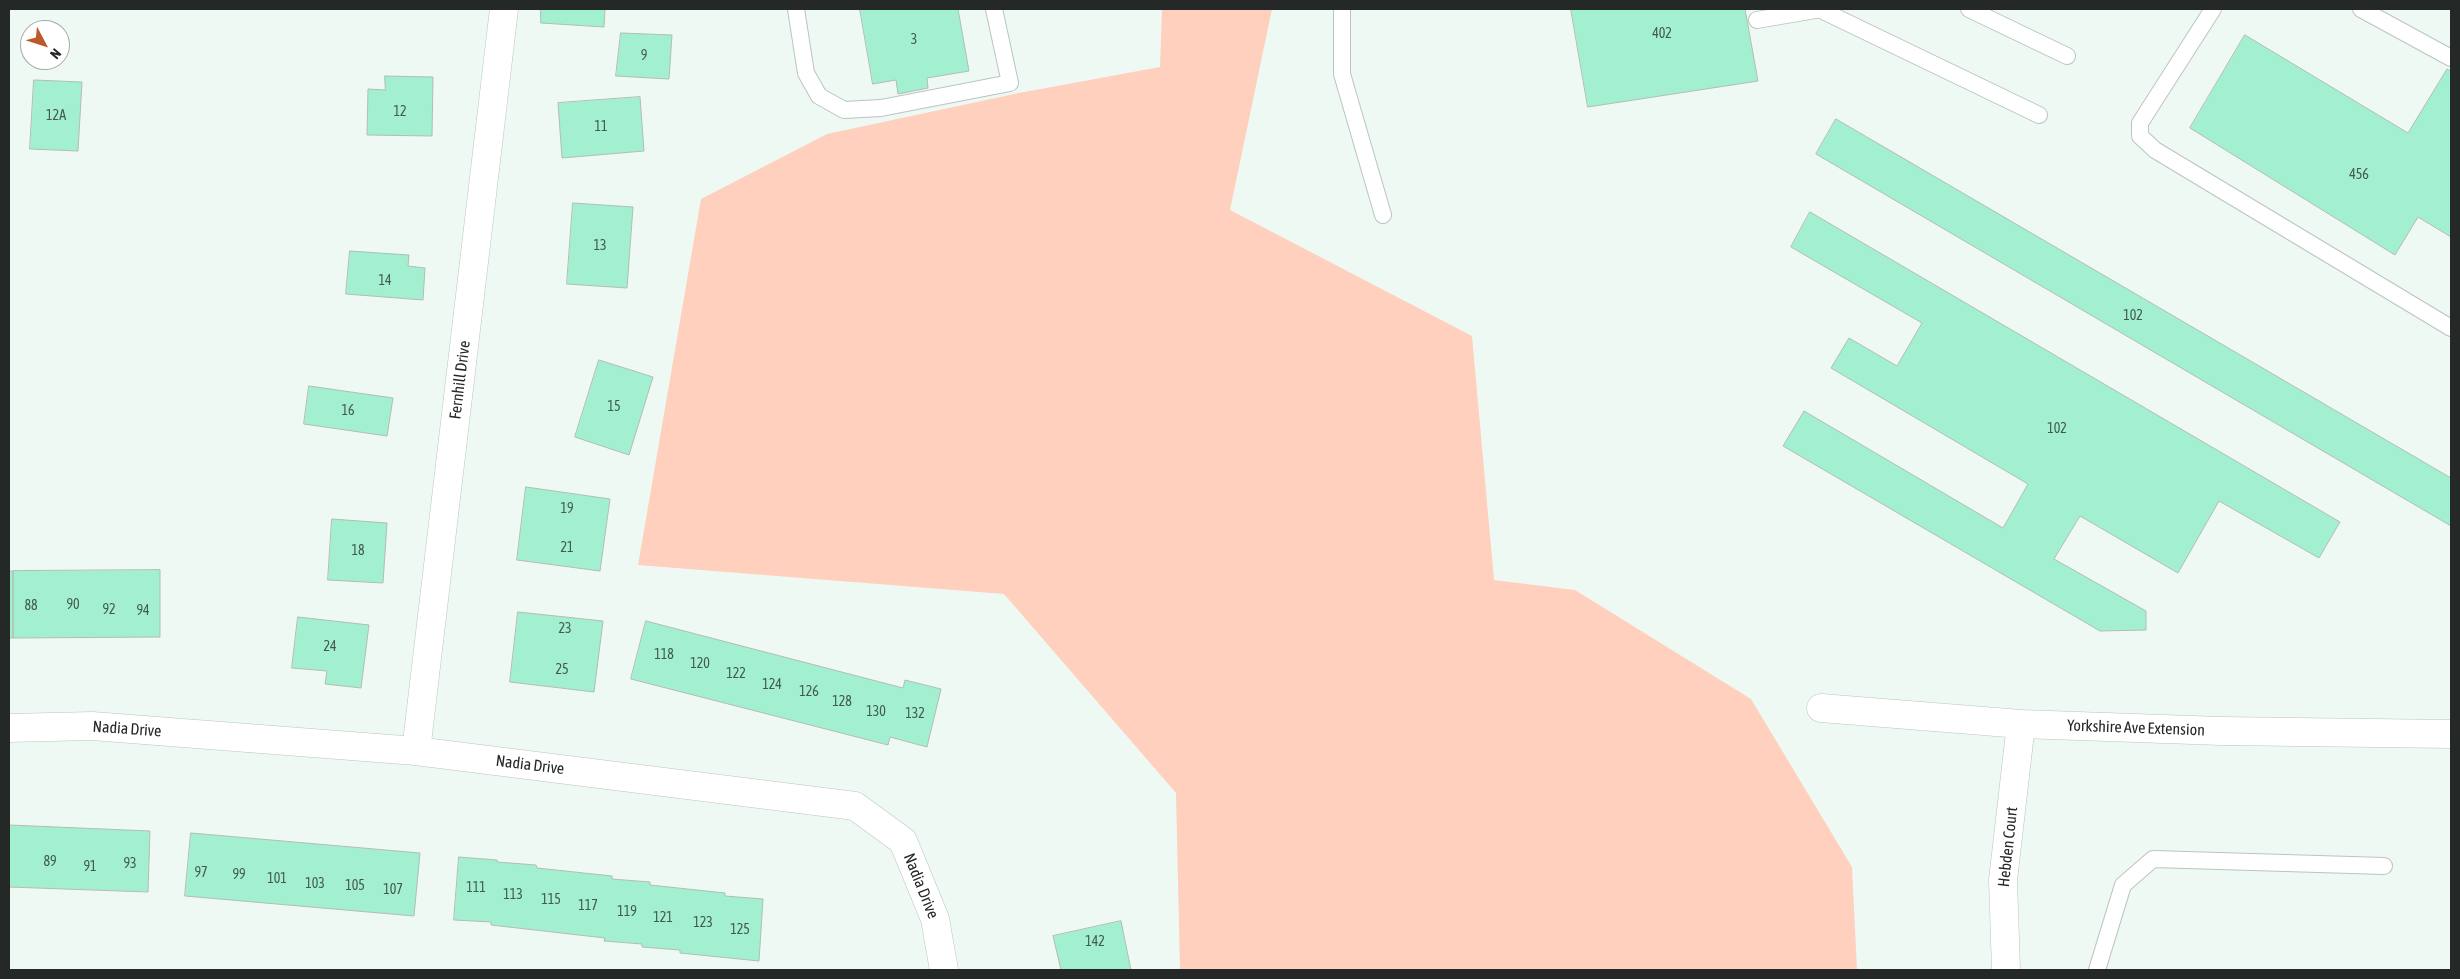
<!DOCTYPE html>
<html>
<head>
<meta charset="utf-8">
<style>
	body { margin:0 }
	#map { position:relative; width:2460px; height:979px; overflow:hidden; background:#eff9f4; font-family:"Asap Condensed",sans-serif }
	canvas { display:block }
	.frame { position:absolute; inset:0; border:10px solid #242826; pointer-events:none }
	.north { position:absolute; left:20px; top:20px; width:50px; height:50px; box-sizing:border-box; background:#fff; border:1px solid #a7a9a8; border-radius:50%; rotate:130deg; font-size:14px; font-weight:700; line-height:20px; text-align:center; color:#242826 }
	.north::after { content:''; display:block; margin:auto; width:18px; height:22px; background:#be582b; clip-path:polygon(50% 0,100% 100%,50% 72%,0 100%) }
</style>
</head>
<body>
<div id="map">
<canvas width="2460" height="979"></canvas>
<div class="frame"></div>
<div class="north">N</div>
</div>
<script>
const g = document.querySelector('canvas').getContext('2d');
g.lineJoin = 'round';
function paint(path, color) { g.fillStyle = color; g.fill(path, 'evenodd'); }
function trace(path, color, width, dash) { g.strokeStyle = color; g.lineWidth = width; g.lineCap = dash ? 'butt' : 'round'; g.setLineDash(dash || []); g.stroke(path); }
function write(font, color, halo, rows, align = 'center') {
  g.font = font + ' "Asap Condensed",sans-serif'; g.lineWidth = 4; g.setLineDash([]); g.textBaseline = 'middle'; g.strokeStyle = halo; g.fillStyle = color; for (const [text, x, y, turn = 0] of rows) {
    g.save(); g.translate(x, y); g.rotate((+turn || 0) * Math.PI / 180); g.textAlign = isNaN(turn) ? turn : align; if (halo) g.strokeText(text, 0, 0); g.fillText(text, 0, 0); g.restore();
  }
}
paint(new Path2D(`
	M1162,9H1272L1230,210L1472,336L1494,580L1575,590L1751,699L1852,867L1857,970H1180L1176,793L1004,594L638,565L701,199L827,134L1019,93L1160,67Z`), '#ffd0bd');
const building = new Path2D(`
	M541,9H605L604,27L541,23Z
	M860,9H958L969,71L927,78L928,88L898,94L896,80L873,84Z
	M1571,9H1745L1758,81L1588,107Z
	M621,33L672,35L669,79L616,76Z
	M2245,35L2408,133L2447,69L2451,71V237L2418,217L2395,255L2190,128Z
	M385,76L433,77L432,136L367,135L368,89L385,90Z
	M34,80L82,82L78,151L30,149Z
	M640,97L644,151L562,158L558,103Z
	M1836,119L2451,478V526L1816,154Z
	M573,203L633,207L627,288L567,284Z
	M1810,212L2340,522L2319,558L2219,501L2178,573L2080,516L2054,559L2146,611V630L2100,631L1783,446L1804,411L2003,528L2028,484L1831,368L1849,338L1897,366L1922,323L1791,247Z
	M350,251L409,255L408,266L425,268L423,300L346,294Z
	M599,360L653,377L629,455L575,437Z
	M309,386L393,398L387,436L304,424Z
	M526,487L610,499L600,571L517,560Z
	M332,519L387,523L383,583L328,580Z
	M160,570V637L13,638V571Z
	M9,571H13V638H9Z
	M518,612L603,621L594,692L510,682Z
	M298,617L369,625L361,688L325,684L327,671L292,668Z
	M646,621L903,688L905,680L941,689L927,747L890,737L888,745L631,679Z
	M9,825L150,831L148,892L9,887Z
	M191,833L420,853L414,916L185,896Z
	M459,857L497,860V862L536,865L537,868L612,876V879L650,882V885L725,893V896L763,899L759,961L680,953V950L642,947V944L604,941L605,938L491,925V922L454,920Z
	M1121,921L1131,970H1061L1053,936Z`);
paint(building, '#a2f0d0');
trace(building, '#b2bcb7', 1);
const service = new Path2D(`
	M796,9L806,73L819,96L844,110L881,108L1010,83L994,9
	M1342,9V74L1383,215
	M1969,9L2067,56
	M2213,9L2140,123V136L2155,150L2451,328
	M2361,9L2451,58
	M1821,10L2039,115
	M1757,20L1821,9
	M2097,970L2123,885L2153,859L2384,866`);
const minor = new Path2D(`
	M1821,708L2021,724L2221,731L2451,734
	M9,728L92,726L416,751L855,806L903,841L935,919L944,970
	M416,751L504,9
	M2006,970L2003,880L2021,724`);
trace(service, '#bbc4c0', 18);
trace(minor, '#bbc4c0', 29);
trace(service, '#fff', 16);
trace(minor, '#fff', 28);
write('14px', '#445a50', null, [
	["402",1662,34],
	["3",914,40],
	["9",644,56],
	["12",400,112],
	["12A",56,116],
	["11",601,127],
	["456",2359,175],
	["13",600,246],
	["14",385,281],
	["102",2133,316],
	["15",614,407],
	["16",348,411],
	["102",2057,429],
	["19",567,509],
	["21",567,548],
	["18",358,551],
	["90",73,605],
	["88",31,606],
	["92",109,610],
	["94",143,611],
	["23",565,629],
	["24",330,647],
	["118",664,655],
	["120",700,664],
	["25",562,670],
	["122",736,674],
	["124",772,685],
	["126",809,692],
	["128",842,702],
	["130",876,712],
	["132",915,714],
	["89",50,862],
	["93",130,864],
	["91",90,867],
	["97",201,873],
	["99",239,875],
	["101",277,879],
	["103",315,884],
	["105",355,886],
	["111",476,888],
	["107",393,890],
	["113",513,895],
	["115",551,900],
	["117",588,906],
	["119",627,912],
	["121",663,918],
	["123",703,923],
	["125",740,930],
	["142",1095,942]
]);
write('16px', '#242826', '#fff', [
	["Fernhill Drive",460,380,-83],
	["Yorkshire Ave Extension",2136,728,2],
	["Nadia Drive",127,729,4],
	["Nadia Drive",530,765,7],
	["Hebden Court",2008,847,-84],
	["Nadia Drive",921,886,68]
]);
</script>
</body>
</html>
